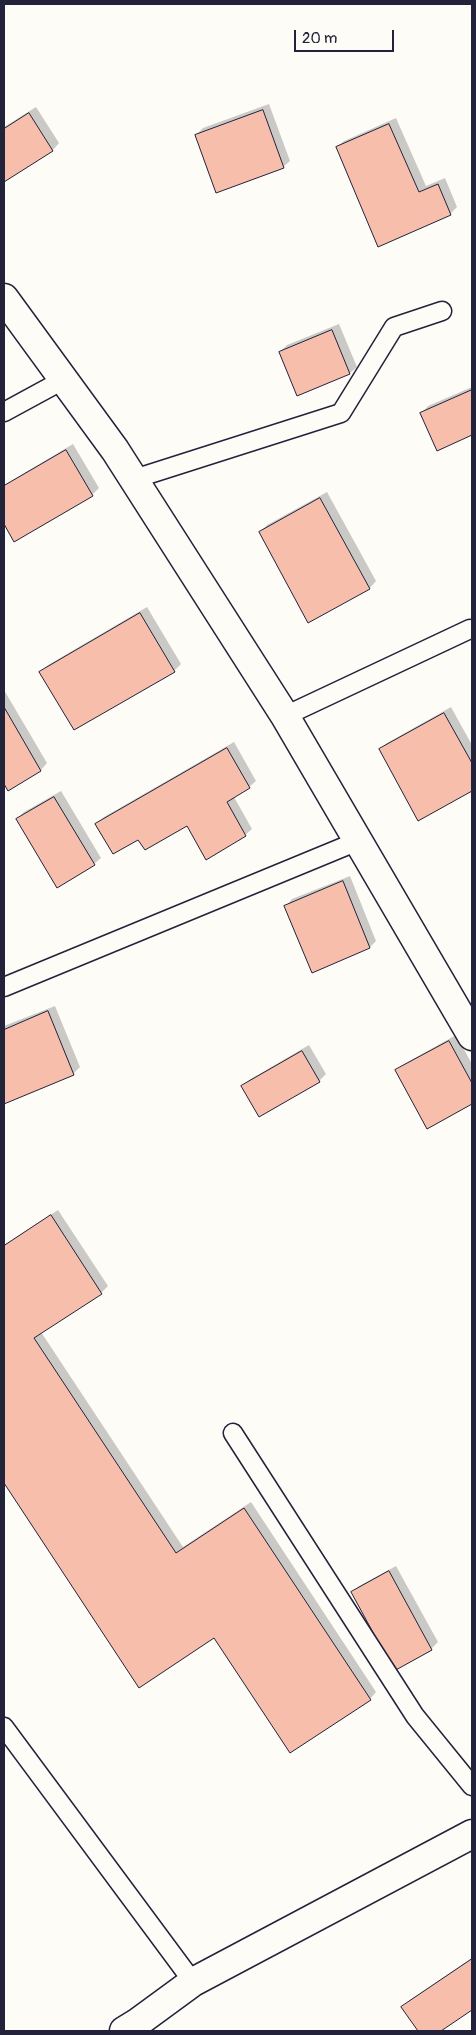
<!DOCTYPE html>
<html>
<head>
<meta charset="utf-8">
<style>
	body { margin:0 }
	#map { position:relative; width:476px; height:2035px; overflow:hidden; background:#fdfcf7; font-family:Pangolin,sans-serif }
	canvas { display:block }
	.frame { position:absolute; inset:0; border:5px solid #22223b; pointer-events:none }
	.scale { position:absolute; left:294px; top:30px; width:100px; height:22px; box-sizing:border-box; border:2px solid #22223b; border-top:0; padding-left:6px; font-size:15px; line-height:18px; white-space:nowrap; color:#22223b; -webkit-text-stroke:4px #fdfcf7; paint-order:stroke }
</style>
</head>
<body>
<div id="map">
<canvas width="476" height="2035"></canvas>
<div class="frame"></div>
<div class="scale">20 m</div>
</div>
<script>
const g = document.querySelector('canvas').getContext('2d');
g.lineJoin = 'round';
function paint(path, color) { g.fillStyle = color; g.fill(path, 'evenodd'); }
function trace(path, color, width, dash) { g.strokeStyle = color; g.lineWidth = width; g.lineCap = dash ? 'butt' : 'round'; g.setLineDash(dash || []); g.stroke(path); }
paint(new Path2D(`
	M269,104L290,161L283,167L196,135L203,128Z
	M36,107L59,143L53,150L4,180V127Z
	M396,118L426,186L445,178L457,207L450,214L337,147L344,141Z
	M339,324L357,367L350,373L298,395L280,352L287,345Z
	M472,387V434L437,449L422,413L428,406Z
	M73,444L99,488L92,495L14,540L4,522V485Z
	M327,492L376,581L370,588L309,621L260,532L267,525Z
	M147,607L181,664L174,671L41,672L48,665Z
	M4,690L47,763L41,770L9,789L4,781Z
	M451,707L472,745V789L418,819L380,749L387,743Z
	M234,742L256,781L249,787L234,797L252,829L245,835L187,825L139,838L97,824L104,817Z
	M61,791L101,858L94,864L17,819L24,812Z
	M350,876L376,941L370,947L286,906L292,899Z
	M55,1006L80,1067L73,1074L4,1102V1026Z
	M456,1035L472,1064V1102L428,1127L397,1071L404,1064Z
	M309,1045L326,1074L319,1081L259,1116L242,1087L249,1080Z
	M58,1210L108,1286L101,1293L41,1332L183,1547L251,1502L376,1692L370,1699L215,1636L139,1686L4,1481V1245Z
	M396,1566L438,1642L431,1649L352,1593L359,1586Z
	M472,1958V2008L438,2031H419L403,2007L410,2000Z`), '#0003');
const building = new Path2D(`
	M263,110L284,168L216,193L195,135Z
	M29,113L53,151L4,182V129Z
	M389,124L419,192L438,184L451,215L378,247L336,147Z
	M332,330L350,374L297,396L279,352Z
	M472,390V435L437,451L420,413Z
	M66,450L93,496L14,542L4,524V486Z
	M320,498L370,589L308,623L259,532Z
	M140,613L175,672L74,730L39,672Z
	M4,707L41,771L8,791L4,784Z
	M444,713L472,763V791L418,821L379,749Z
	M227,748L250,788L227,802L246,836L206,860L187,826L145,850L138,840L113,854L95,824Z
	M54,797L95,865L57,888L16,819Z
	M343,881L370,948L312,973L284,906Z
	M48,1011L74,1075L4,1104V1030Z
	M449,1041L472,1083V1104L427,1129L395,1070Z
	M302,1051L320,1082L259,1117L241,1086Z
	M51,1215L102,1294L34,1338L176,1553L244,1508L371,1700L290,1753L214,1638L139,1688L4,1483V1246Z
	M389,1571L432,1650L394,1671L351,1592Z
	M472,1959V2010L441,2031H418L401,2007Z`);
paint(building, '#f7beac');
trace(building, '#22223b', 1);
const lane = new Path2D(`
	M4,412L63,380
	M134,479L341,413L394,327L442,311
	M285,716L470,629
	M4,987L358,841
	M233,1433L415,1716L472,1786
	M4,1727L193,1982`);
const street = new Path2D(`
	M4,298L115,450L285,716L472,1036
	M124,2031L137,2023L193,1982L472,1834`);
trace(lane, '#22223b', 21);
trace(street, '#22223b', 31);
trace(lane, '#fdfcf7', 18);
trace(street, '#fdfcf7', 28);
</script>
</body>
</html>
